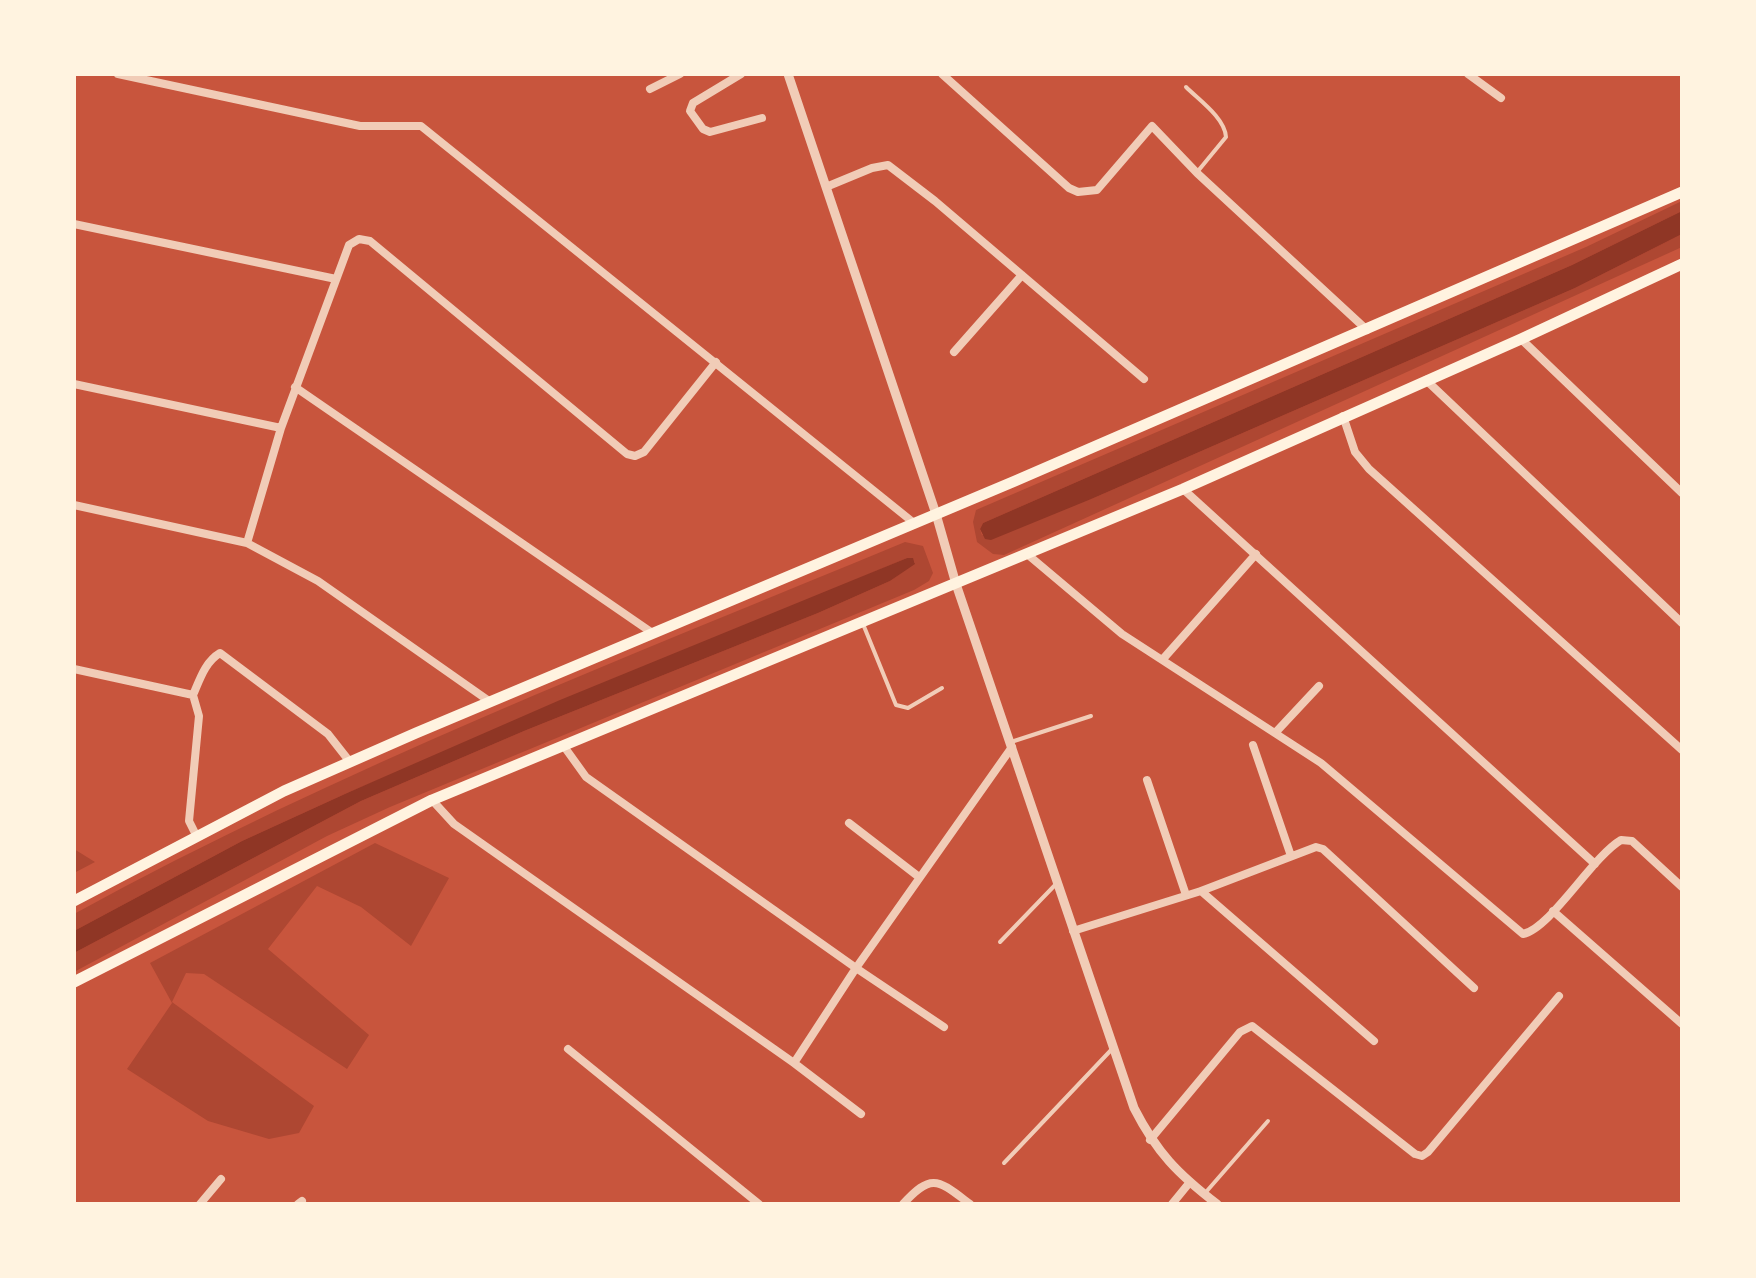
<!DOCTYPE html>
<html>
<head>
<meta charset="utf-8">
<style>
	body { margin:0 }
	#map { position:relative; width:1756px; height:1278px; overflow:hidden; background:#c8553d; font-family:"Libre Baskerville",serif }
	canvas { display:block }
	.frame { position:absolute; inset:0; border:76px solid #fff3e0; pointer-events:none }
</style>
</head>
<body>
<div id="map">
<canvas width="1756" height="1278"></canvas>
<div class="frame"></div>
</div>
<script>
const g = document.querySelector('canvas').getContext('2d');
g.lineJoin = 'round';
function paint(path, color) { g.fillStyle = color; g.fill(path, 'evenodd'); }
function trace(path, color, width, dash) { g.strokeStyle = color; g.lineWidth = width; g.lineCap = dash ? 'butt' : 'round'; g.setLineDash(dash || []); g.stroke(path); }
paint(new Path2D(`
	M1682,201V211L1572,265L983,523L980,529L982,535L1096,497L1575,288L1682,234V247L1004,555L993,554L977,542L973,522L976,510L1586,247Z
	M905,542L923,546L933,573L929,581L914,590L390,807L327,836L74,972V953L361,801L524,731L818,613L890,581L915,563L913,559L907,558L347,793L242,841L74,931V914C340,768 625,658 905,542Z
	M375,843L449,878L411,946L361,907L317,886L268,949L369,1035L347,1069L204,974L186,973L172,1002L314,1106L299,1133L269,1139L208,1121L127,1069L172,1003L150,963Z
	M74,849L95,862L74,873Z`), '#ae4732');
paint(new Path2D(`
	M1682,211V234L1575,288L1096,497L991,540L985,539L980,529L983,523L1572,265Z
	M907,558H913L915,564L890,581L818,613L524,731L361,801L74,953V931L242,841L347,793L560,700Z`), '#8f3625');
trace(new Path2D(`
	M1186,87C1199,100 1225,118 1226,137L1198,171
	M863,624L896,705L908,708L942,688
	M1011,742L1091,716
	M1000,942L1057,883
	M1004,1163L1113,1048
	M1206,1192L1268,1121`), '#f1ccb7', 4);
trace(new Path2D(`
	M118,74L360,126H421L914,523
	M741,74L693,103L690,111L703,129L710,132L762,118
	M942,74L1069,188L1078,192L1097,190L1152,126L1197,173L1367,330
	M1468,74L1501,98
	M650,89L680,74
	M826,187L872,168L888,165L935,201L1144,379
	M74,224L336,279
	M1521,339L1682,493
	M954,352L1022,275
	M1426,380L1682,623
	M74,384L281,428
	M295,387L651,632
	M1343,416L1355,452L1369,469L1682,750
	M1183,489L1595,864
	M74,505L247,543L318,581L489,701
	M247,543L281,428L349,245L359,239L370,241L627,454L635,456L644,452L716,362
	M1027,554L1122,634L1321,763L1523,934C1551,928 1592,857 1621,840L1632,841L1682,887
	M1163,659L1256,554
	M74,669L193,695L199,716L189,821L197,837
	M193,695C200,679 205,662 220,653L328,734L350,762
	M1276,732L1319,686
	M563,745L586,777L856,968L944,1027
	M1253,745L1291,856
	M1147,780L1186,895
	M432,800L454,824L794,1063L861,1114
	M849,823L919,877
	M1201,891L1374,1041
	M1553,911L1682,1024
	M1073,931L1201,891L1316,847L1323,849L1474,988
	M568,1049L759,1204
	M794,1063L856,968L1012,747
	M1150,1140L1240,1032L1252,1026L1415,1154L1422,1156L1428,1152L1559,996
	M200,1204L221,1179
	M298,1204L302,1201
	M903,1204C932,1172 938,1180 970,1204
	M1172,1204L1190,1182`), '#f1ccb7', 8);
trace(new Path2D(`
	M788,74L936,514L956,584L1134,1108C1157,1153 1178,1174 1217,1204`), '#f1ccb7', 9);
trace(new Path2D(`
	M74,901L284,791L416,733L1015,481L1682,192
	M74,982L432,800L1183,489L1521,339L1682,264`), '#fff3e0', 11);
</script>
</body>
</html>
